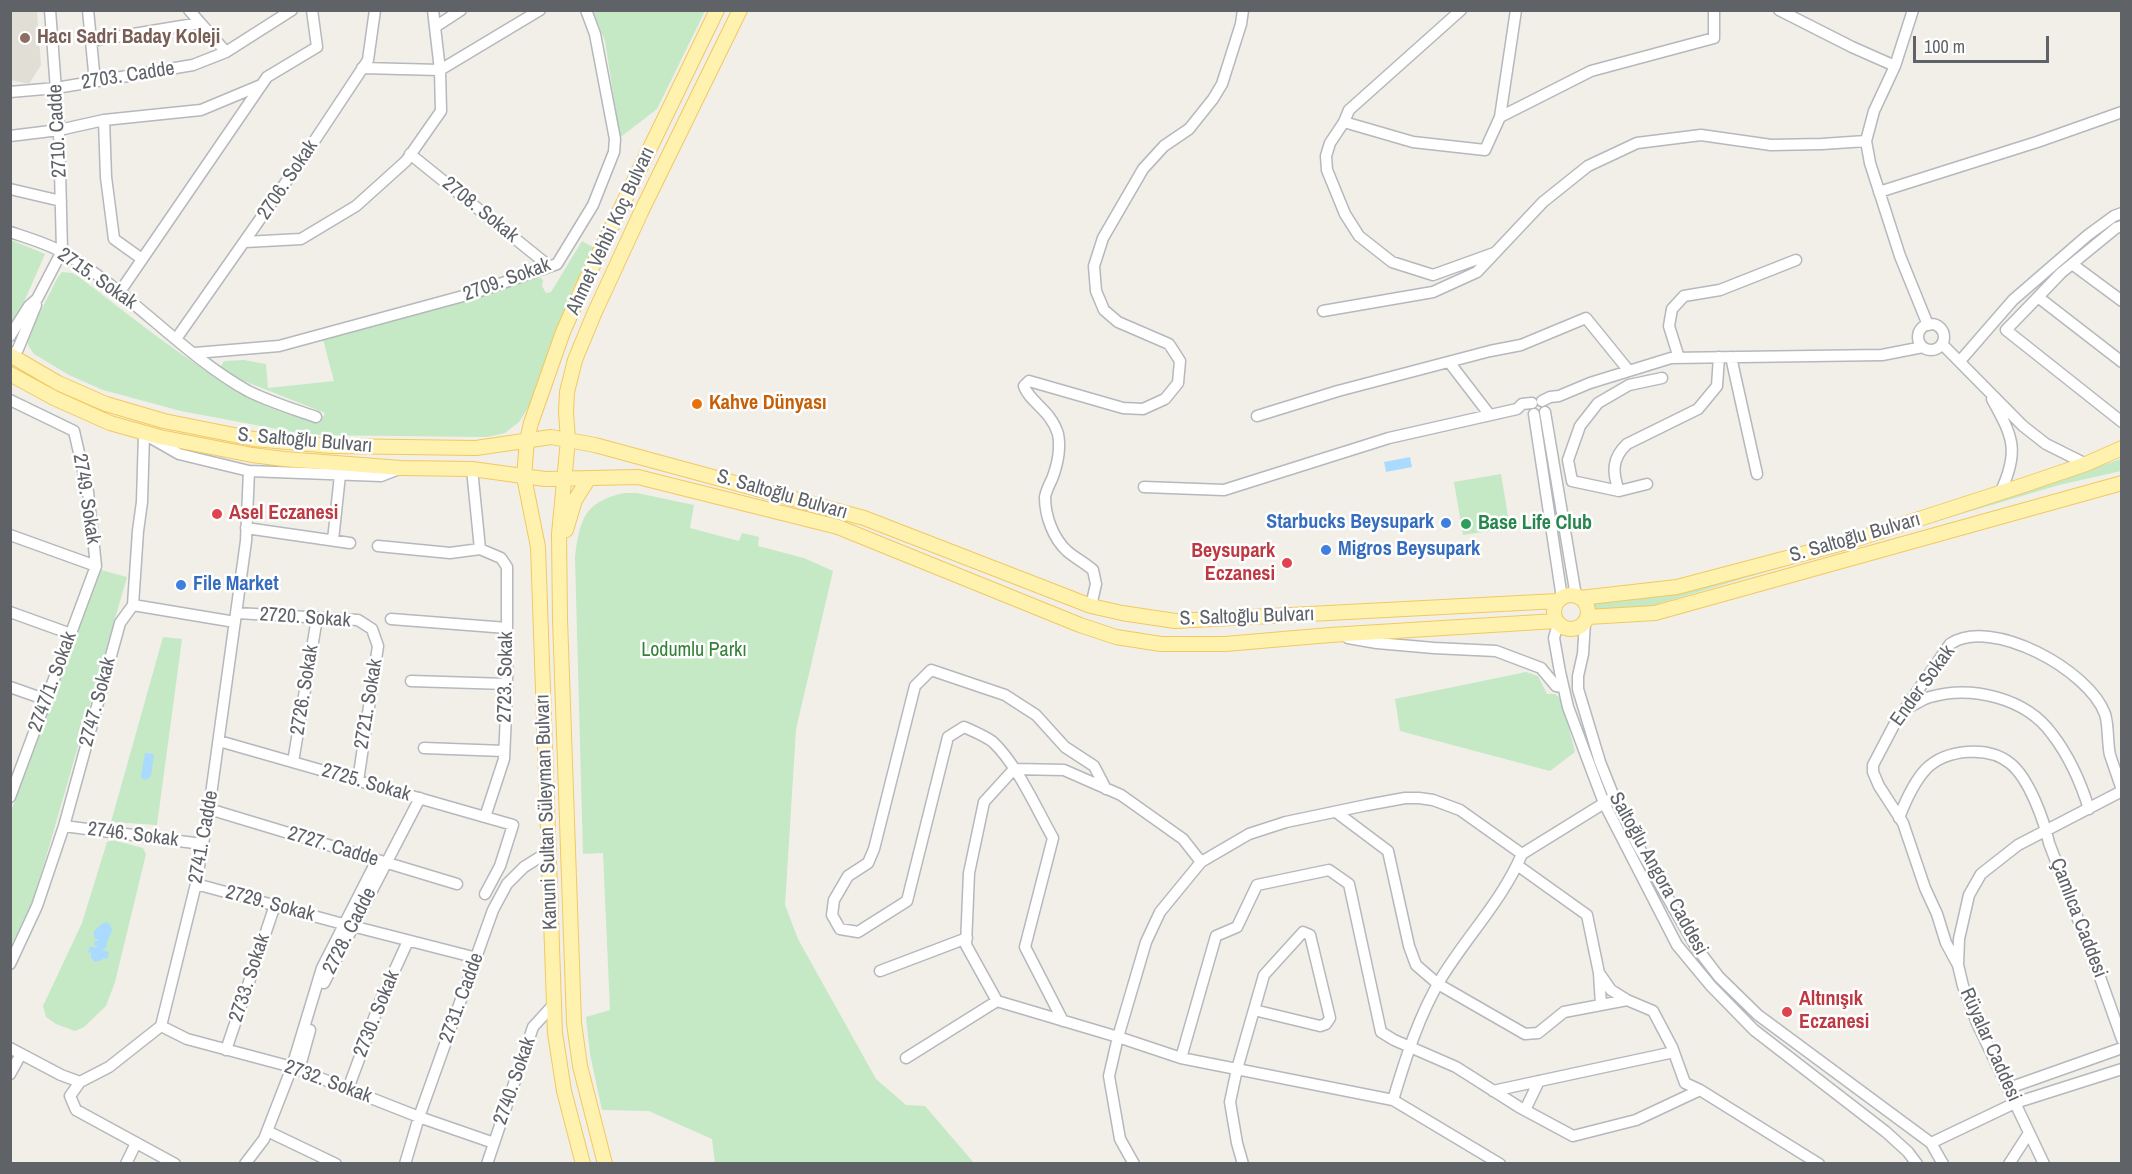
<!DOCTYPE html>
<html>
<head>
<meta charset="utf-8">
<style>
	body { margin:0 }
	#map { position:relative; width:2132px; height:1174px; overflow:hidden; background:#f1efe8; font-family:"Archivo Narrow",sans-serif }
	canvas { display:block }
	.frame { position:absolute; inset:0; border:12px solid #5f6368; pointer-events:none }
	.scale { position:absolute; left:1913px; top:36px; width:136px; height:27px; box-sizing:border-box; border:3px solid #5f6368; border-top:0; padding-left:8px; font-size:18px; line-height:21px; white-space:nowrap; color:#5f6368; -webkit-text-stroke:4px #fff; paint-order:stroke }
</style>
</head>
<body>
<div id="map">
<canvas width="2132" height="1174"></canvas>
<div class="frame"></div>
<div class="scale">100 m</div>
</div>
<script>
const g = document.querySelector('canvas').getContext('2d');
g.lineJoin = 'round';
function paint(path, color) { g.fillStyle = color; g.fill(path, 'evenodd'); }
function trace(path, color, width, dash) { g.strokeStyle = color; g.lineWidth = width; g.lineCap = dash ? 'butt' : 'round'; g.setLineDash(dash || []); g.stroke(path); }
function write(font, color, halo, rows, align = 'center') {
  g.font = font + ' "Archivo Narrow",sans-serif'; g.lineWidth = 5; g.setLineDash([]); g.textBaseline = 'middle'; g.strokeStyle = halo; g.fillStyle = color; for (const [text, x, y, turn = 0] of rows) {
    g.save(); g.translate(x, y); g.rotate((+turn || 0) * Math.PI / 180); g.textAlign = isNaN(turn) ? turn : align; if (halo) g.strokeText(text, 0, 0); g.fillText(text, 0, 0); g.restore();
  }
}
paint(new Path2D(`
	M11,10L37,11L41,65L29,84L11,80Z`), '#e1ded6');
paint(new Path2D(`
	M593,11H705L657,109L618,139L617,119L605,41Z
	M11,240L45,254L20,311L11,324Z
	M582,241L596,249L573,288L531,403L519,422L505,433L487,437L309,435L181,411L103,390L69,375L34,354L28,345V336L58,277L62,272L72,273L79,277C137,321 202,374 266,406C283,414 302,418 320,422L325,413L229,375L220,368L224,361L244,360L266,364L268,388L334,381L323,339L539,276L543,280L542,286L546,293L551,292Z
	M2121,459V471L2059,485L1644,608L1593,610L1591,602L1624,600L1661,594L2052,482Z
	M1501,474L1510,528L1463,535L1454,482Z
	M624,493H637L694,505L690,528L739,541L742,533L759,537L758,546L804,558L833,571L796,729L785,905L798,939L876,1079L906,1105L925,1106L974,1163H715L712,1139L649,1111L602,1110L590,1054L586,1017L610,1010L603,853L583,854L575,557C580,519 584,502 624,493Z
	M101,570L127,577L44,864L32,902L11,946V811Z
	M163,637L182,639L157,825L111,822Z
	M1526,672L1538,676L1547,694H1555L1562,700L1575,752L1550,771L1400,731L1395,699Z
	M113,840L143,848L146,854L115,982L106,1006L84,1027L75,1031L56,1024L46,1017L43,1006L82,923L107,842Z`), '#c5e8c5');
paint(new Path2D(`
	M1410,457L1412,467L1386,472L1384,462Z
	M145,753L154,754L151,776L146,780L142,779L141,776Z
	M106,922L110,924L112,930L107,943L105,944L107,945L106,949L104,948L103,950L109,952L107,959L104,958L100,961L95,962L91,958V953L88,952L90,946L96,948L97,946L94,945L95,941H99L94,937V931L102,924Z`), '#aadaff');
const minor = new Path2D(`
	M88,10L95,82
	M189,10L226,52
	M1461,10L1349,110L1344,122L1413,142L1485,150L1500,117L1516,10
	M1779,10L1852,47L1895,66
	M1913,10L1895,66L1874,111L1866,141L1870,163L1900,256L1928,325
	M435,27L461,10
	M91,41L200,23
	M362,68L440,70L540,10
	M10,92L56,88L193,65L226,52L292,10
	M1500,117L1591,71L1714,38V10
	M1344,122L1330,143L1326,156L1327,170L1345,214L1359,236L1392,262L1433,275L1494,253
	M10,136L59,130L104,120
	M410,154L549,266
	M10,189L61,201
	M1879,192L2037,142L2122,112
	M2122,226L2116,228L2061,273L2038,297L2122,362
	M10,232C28,238 46,243 62,252C129,290 180,353 248,391C270,402 293,409 316,417
	M245,242L301,239L356,206L406,161L441,111L440,70L433,10
	M142,259L114,239L106,177L104,120L201,110L261,85
	M2072,264L2122,301
	M119,293L267,77L317,47L312,10
	M2038,297L2006,330L2122,422
	M1323,311L1433,292L1477,272L1543,202L1588,166L1637,143L1701,135L1771,145L1822,144L1866,141
	M1918 337a13 13 0 1 1 26 0a13 13 0 1 1-26 0Z
	M10,336L29,306L37,299L62,251L59,130L50,10
	M176,339L307,152L368,60L375,10
	M1942,344L2023,426L2046,444L2086,464
	M195,353L279,346L474,293L557,264L593,205L614,152L615,139L595,34L586,10
	M1731,357L1757,474
	M1679,358L1669,326L1672,309L1684,296L1720,290L1796,260
	M10,360L18,349L36,305
	M1960,361L2013,300L2088,235L2114,216L2122,213
	M1449,362L1489,414
	M1992,399C2013,437 2020,451 2000,493
	M10,400L74,431L88,492L96,566L10,797
	M1542,401L1550,397L1559,396L1590,383L1671,358L1882,355L1923,347
	M1545,412L1576,596
	M1534,414L1562,598
	M1257,416L1338,391L1490,351L1521,345L1586,318L1629,371
	M472,469L480,549
	M1647,484L1619,491C1612,472 1612,458 1627,444L1698,409L1717,386L1719,357
	M1144,487L1224,490L1389,438L1517,409L1522,404L1532,403
	M1619,491L1572,481L1568,460L1580,426L1598,403L1629,385L1662,378
	M246,528L350,543
	M10,535L96,566
	M333,540L340,475
	M378,546L450,553L480,549
	M480,549L501,558L507,567V691L504,759L485,817
	M133,605L235,622
	M1091,606L1096,584L1093,570C1085,563 1075,558 1067,551C1053,538 1045,516 1045,497C1046,491 1049,485 1052,479C1057,466 1061,449 1058,434C1051,410 1030,403 1024,386L1029,381L1123,408L1143,409L1165,399L1178,383L1180,361L1169,344L1118,322L1104,310L1096,291L1094,266L1103,238L1143,169L1164,146L1189,129L1213,99L1222,84L1241,24L1243,10
	M10,612L71,634
	M237,613L358,620L372,629L378,646L358,781
	M391,619L507,628
	M1585,622L1583,654L1578,676V689L1600,762L1614,797L1637,844L1696,947L1719,977L1758,1015L1931,1143L1943,1164
	M1558,624L1554,638L1560,672L1568,707L1590,766L1604,803L1677,945L1711,986L1754,1030L1886,1132L1908,1152L1917,1164
	M1348,638L1377,643L1434,648L1496,651L1541,668L1556,686L1563,687
	M411,681L507,684
	M10,687L47,700
	M1909,707C1916,704 1923,699 1930,697C1972,685 2026,698 2052,734C2069,756 2081,783 2089,809
	M219,741L513,825L500,866L485,894
	M424,748L504,751
	M293,762L317,618
	M209,809L457,884
	M1336,812L1388,851L1409,946L1416,965L1438,984L1525,1034L1538,1033L1564,1012L1627,1000L1653,1011L1672,1047L1685,1083L1700,1090L1819,1164
	M1899,818C1905,802 1914,782 1926,769C1946,749 1989,745 2011,764C2029,779 2044,820 2049,843L2101,980L2122,1039
	M64,826L202,844
	M1517,865L1587,915L1599,973L1611,990L1627,1000
	M196,884L343,924
	M352,926L477,958
	M10,964L37,906L64,826L120,623L133,605L138,531L142,502L144,434L179,454L249,471L381,476L399,469
	M1958,965L1946,943L1937,914L1925,888L1903,823L1879,786L1873,772V765L1894,725L1950,644C1991,616 2089,670 2105,714C2109,727 2107,742 2110,755C2114,767 2118,778 2122,790
	M880,971L967,938
	M1599,973L1601,1005
	M324,983L420,798
	M1063,1021L1025,947L1053,838C1036,808 1018,766 993,742C985,736 973,731 964,727L948,737L907,901L858,932L840,929L832,915L834,900L848,876L868,863L874,849L915,686L931,670L1005,695L1036,715L1065,747L1094,766L1106,789
	M161,1026L187,1039L292,1067L419,1117L494,1143
	M10,1048L61,1075L80,1082L109,1067L161,1026L196,884L209,809L246,541L249,471
	M226,1050L275,905
	M906,1058L997,1001
	M1181,1058L1216,936L1237,927L1257,885L1329,870L1349,884L1381,1032L1394,1040L1456,1067L1519,1107L1573,1136L1636,1120L1700,1090
	M299,1070L310,1030
	M10,1074L21,1054
	M80,1082L70,1096L76,1110L175,1164
	M2009,1088L2122,1048
	M348,1089L380,1002L408,941
	M1493,1091L1674,1052
	M1393,1100C1406,1057 1419,1015 1442,977C1468,935 1503,899 1522,854
	M1525,1110L1539,1081
	M267,1131L336,1164
	M1931,1143L2015,1103L2122,1069
	M126,1164L136,1143
	M245,1164L264,1139L292,1067L322,968L377,860
	M405,1164L419,1117L493,910L507,884L524,867L548,852
	M487,1164L533,1027L553,1005
	M1134,1164L1120,1139L1109,1076L1118,1037L997,1001L966,945L969,873L984,802L1014,769L1064,770L1121,795L1183,839L1201,862
	M1243,1164L1237,1143L1230,1102L1237,1069L1264,975L1303,932L1310,935L1330,1018L1326,1024L1320,1026L1254,1010
	M1500,1164L1393,1100L1181,1058L1118,1037L1146,942L1160,912L1201,862L1249,834L1286,822L1367,805L1405,798H1419L1433,800L1460,810L1522,854L1614,797
	M2009,1164L2029,1133
	M2044,1164L1977,1023L1963,986L1958,965L1959,939L1969,895L1981,874L2018,845L2122,791`);
const major = new Path2D(`
	M10,355L58,383L106,404L164,421L254,439L331,446L476,448L551,437L595,445L864,518L1091,606L1122,613L1175,621L1558,601
	M10,374L54,398L110,423L160,437L252,455L284,459L401,468L472,469L545,479L638,477L838,527L1080,625L1116,637L1161,644H1225L1330,635L1556,621
	M566,530L575,500L589,478
	M1554 612a17 17 0 1 1 34 0a17 17 0 1 1-34 0Z
	M1580,598L1677,587L1851,541L2021,486L2086,464L2122,448
	M1588,617L1655,613L2122,483
	M583,1164L564,1091L555,1033L538,547L524,477L527,440L531,423L563,332L585,282L717,10
	M605,1164L580,1066L574,1023L560,619L559,534L568,440L566,412L567,392L575,360L594,314L642,210L740,10`);
trace(minor, '#b5b8bc', 13);
trace(major, '#f2c960', 16);
trace(minor, '#fff', 10);
trace(major, '#fff2af', 14);
for (const [x, y, r, color] of [
	[25,38,6,"#8d6e63"],
	[697,404,6,"#e8710a"],
	[217,514,6,"#e0444e"],
	[1446,523,6,"#3f7fe0"],
	[1466,524,6,"#2e9e5b"],
	[1326,550,6,"#3f7fe0"],
	[1287,563,6,"#e0444e"],
	[181,585,6,"#3f7fe0"],
	[1787,1012,6,"#e0444e"]
]) { const dot = new Path2D(); dot.arc(x, y, r, 0, 2 * Math.PI); g.fillStyle = color; g.fill(dot); trace(dot, '#fff', 2); }
write('bold 20px', '#785e54', '#fff', [
	["Hacı Sadri Baday Koleji",37,38]
], 'left');
write('20px', '#5f6368', '#fff', [
	["2703. Cadde",128,76,-9],
	["2710. Cadde",58,131,-93],
	["2706. Sokak",288,180,-56],
	["2708. Sokak",480,210,39],
	["Ahmet Vehbi Koç Bulvarı",611,231,-65],
	["2715. Sokak",97,279,35],
	["2709. Sokak",507,280,-20],
	["S. Saltoğlu Bulvarı",305,441,5],
	["S. Saltoğlu Bulvarı",782,495,16],
	["2749. Sokak",86,499,81],
	["S. Saltoğlu Bulvarı",1855,538,-16],
	["S. Saltoğlu Bulvarı",1247,617,-2],
	["2720. Sokak",305,618,4],
	["2723. Sokak",506,677,-89],
	["2747/1. Sokak",53,682,-70],
	["Ender Sokak",1923,686,-54],
	["2726. Sokak",305,690,-81],
	["2747. Sokak",98,702,-75],
	["2721. Sokak",369,704,-81],
	["2725. Sokak",366,783,16],
	["Kanuni Sultan Süleyman Bulvarı",547,812,-92],
	["2746. Sokak",133,835,7],
	["2741. Cadde",204,837,-80],
	["2727. Cadde",333,847,17],
	["Saltoğlu Angora Caddesi",1658,874,61],
	["2729. Sokak",270,904,15],
	["Çamlıca Caddesi",2078,918,69],
	["2728. Cadde",350,931,-63],
	["2733. Sokak",250,978,-72],
	["2731. Cadde",462,998,-70],
	["2730. Sokak",377,1014,-68],
	["Rüyalar Caddesi",1990,1045,66],
	["2740. Sokak",515,1081,-71],
	["2732. Sokak",328,1082,20]
]);
write('bold 20px', '#c56008', '#fff', [
	["Kahve Dünyası",709,404]
], 'left');
write('bold 20px', '#be3a42', '#fff', [
	["Asel Eczanesi",229,514],
	["Beysupark",1275,552,"right"],
	["Eczanesi",1275,575,"right"],
	["Altınışık",1799,1000],
	["Eczanesi",1799,1023]
], 'left');
write('bold 20px', '#366cbe', '#fff', [
	["Starbucks Beysupark",1434,523,"right"],
	["Migros Beysupark",1338,550],
	["File Market",193,585]
], 'left');
write('bold 20px', '#27864d', '#fff', [
	["Base Life Club",1478,524]
], 'left');
write('20px', '#348238', '#fff', [
	["Lodumlu Parkı",694,651]
]);
</script>
</body>
</html>
